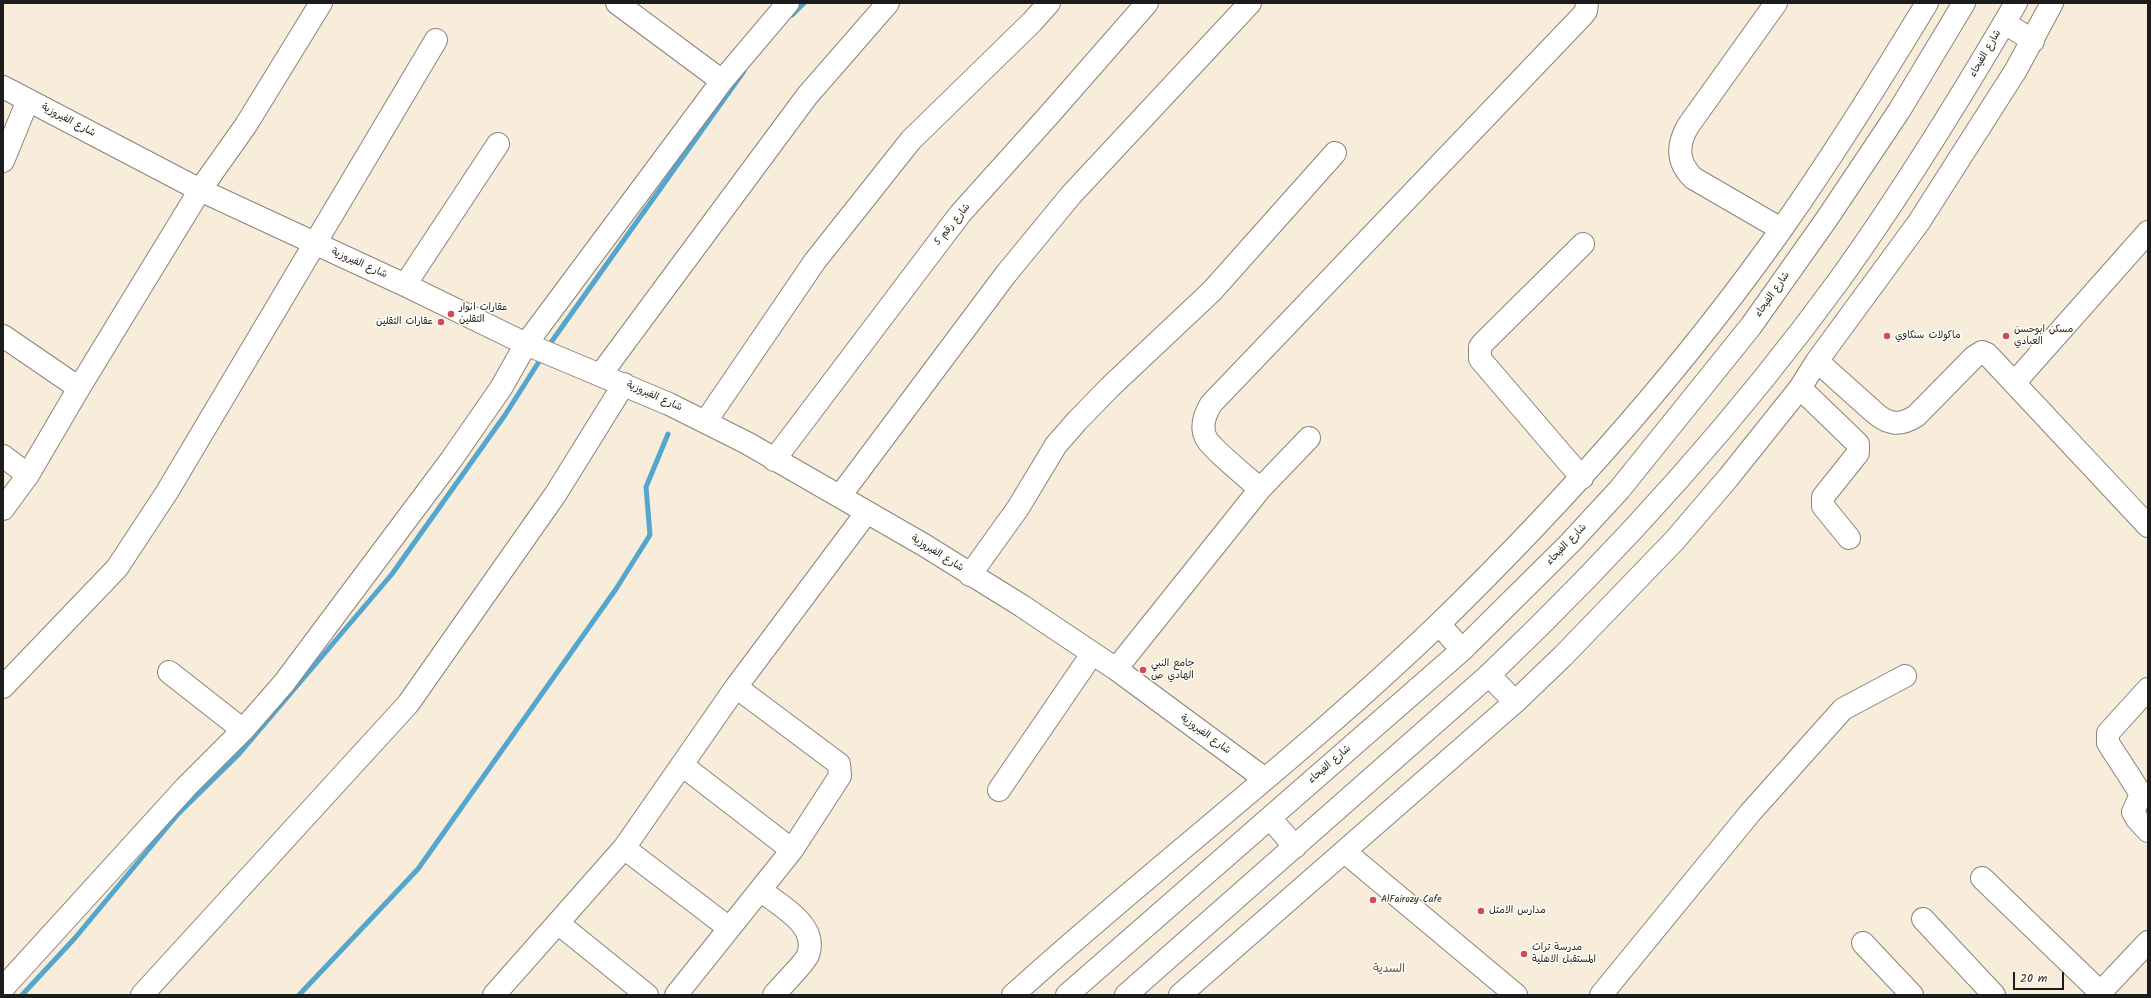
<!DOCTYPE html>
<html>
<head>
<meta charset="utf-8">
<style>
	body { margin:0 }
	#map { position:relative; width:2151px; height:998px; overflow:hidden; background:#f8ecda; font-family:Kalam,sans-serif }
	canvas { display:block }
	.frame { position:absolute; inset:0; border:4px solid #1c1c1c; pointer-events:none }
	.scale { position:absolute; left:2013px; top:972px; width:51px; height:18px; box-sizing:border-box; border:2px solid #1c1c1c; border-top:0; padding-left:5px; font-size:12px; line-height:14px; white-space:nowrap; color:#1c1c1c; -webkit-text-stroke:3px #fdfcf7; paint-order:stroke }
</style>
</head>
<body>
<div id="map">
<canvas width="2151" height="998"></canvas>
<div class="frame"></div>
<div class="scale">20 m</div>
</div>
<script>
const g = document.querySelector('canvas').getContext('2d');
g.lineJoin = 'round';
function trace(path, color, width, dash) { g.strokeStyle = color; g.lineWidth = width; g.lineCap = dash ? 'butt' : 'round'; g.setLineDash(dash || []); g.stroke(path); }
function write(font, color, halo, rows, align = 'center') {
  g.font = font + ' Kalam,"Playpen Sans Arabic",sans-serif'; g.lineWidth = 3; g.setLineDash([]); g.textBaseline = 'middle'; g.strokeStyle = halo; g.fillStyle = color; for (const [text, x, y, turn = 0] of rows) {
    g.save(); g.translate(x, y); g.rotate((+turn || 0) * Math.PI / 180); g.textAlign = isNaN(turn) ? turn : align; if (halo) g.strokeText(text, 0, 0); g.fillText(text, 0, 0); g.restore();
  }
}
trace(new Path2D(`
	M792,15L804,3
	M547,348L744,71
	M22,995L75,938L178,814L239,754L392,574L505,415L542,357
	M299,995L418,869L616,589L650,535L646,487L668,434`), '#54a6cf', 5);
const minor = new Path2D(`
	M617,3L722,81
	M1776,3L1688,126C1677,145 1677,162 1693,178L1781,229
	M2005,23L2033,41
	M3,87L200,190L405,285L526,344L669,404L747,443L924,545L1022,606L1116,669L1265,779
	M3,161L28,100
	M405,285L498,144
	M3,336L79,388
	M1817,361L1875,413C1889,425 1900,426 1916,416L1974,357L1982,352L1987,354L2148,526
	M601,374L807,96L888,3
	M2015,382L2148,232
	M1800,388L1858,444V453L1823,497V506L1849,538
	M706,421L815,261L911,140L1032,22L1049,3
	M3,456L28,475
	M774,460L960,214L1049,115L1147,3
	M1582,478L1480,359V347L1483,343L1583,244
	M1260,489C1250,480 1210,447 1206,438C1200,426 1205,414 1211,404L1582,16L1586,11L1587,3
	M840,496L1006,274L1071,195L1250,3
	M3,509L28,475L79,388L200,190L246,125L321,3
	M970,575L1018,508L1056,445L1077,421L1110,387L1212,291L1335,153
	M1439,624L1462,650
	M1116,669L1260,489L1309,438
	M169,672L243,730
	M1489,675L1515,702
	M3,687L117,568L167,492L436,40
	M2148,689L2108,733V743L2141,794L2133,812L2137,819L2148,831
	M682,765L792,850
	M999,790L1092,654
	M624,848L729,928
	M1345,852L1516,995
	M1982,878L2103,995
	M760,890C779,905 819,925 808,955C805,963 781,986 774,995
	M1923,919L1994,995
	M559,924L647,995
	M1863,943L1912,995
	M3,988L186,787L243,730L284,683L451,460L501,388L526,344L722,81L788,3
	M142,995L408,704L555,495L624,384
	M494,995L624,848L736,687L867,512
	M676,995L792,850L840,776L839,764L736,687
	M1013,995C1153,868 1304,754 1440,623C1565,501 1682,370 1783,227C1834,154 1881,79 1927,3
	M1180,995L1515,702L1563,656L1675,540L1728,478L1800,388L1817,361L1919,222L2016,70L2052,3
	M1601,995L1750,813L1843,709L1905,676
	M2098,995L2148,942`);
const highway = new Path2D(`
	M1270,818L1295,847
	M1067,995L1462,650L1570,543L1619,490L1751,326L1826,220L1899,111L1964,3
	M1126,995L1489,675C1617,553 1736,422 1840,279C1904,190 1961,97 2016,3`);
trace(minor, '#8a847b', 24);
trace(highway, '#8a847b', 24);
trace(minor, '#fff', 22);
trace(highway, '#fff', 22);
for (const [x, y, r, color] of [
	[451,314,4,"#d1495b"],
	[441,322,4,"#d1495b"],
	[1887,336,4,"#d1495b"],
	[2006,336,4,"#d1495b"],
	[1143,670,4,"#d1495b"],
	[1373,900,4,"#d1495b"],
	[1481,911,4,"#d1495b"],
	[1524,954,4,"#d1495b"]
]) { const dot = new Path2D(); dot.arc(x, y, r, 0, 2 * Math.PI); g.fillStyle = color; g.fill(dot); trace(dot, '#fdfcf7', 1.5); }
write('10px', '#1c1c1c', '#fdfcf7', [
	["شارع الفيحاء",1986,54,-60],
	["شارع الفيروزية",68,121,28],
	["شارع رقم 5",953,225,-51],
	["شارع الفيروزية",359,264,24],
	["شارع الفيحاء",1773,295,-55],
	["شارع الفيروزية",654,397,24],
	["شارع الفيحاء",1567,545,-46],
	["شارع الفيروزية",937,554,32],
	["شارع الفيروزية",1205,735,36],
	["شارع الفيحاء",1330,765,-41]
]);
write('10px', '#1c1c1c', '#fdfcf7', [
	["عقارات انوار",459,308],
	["الثقلين",459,320],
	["عقارات الثقلين",433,322,"right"],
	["مسكن ابوحسن",2014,330],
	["العبادي",2014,342],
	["ماكولات سنكاوي",1895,336],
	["جامع النبي",1151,664],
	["الهادي ص",1151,676],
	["AlFairozy Cafe",1381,900],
	["مدارس الامثل",1489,911],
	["مدرسة تراث",1532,948],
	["المستقبل الاهلية",1532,960]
], 'left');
write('12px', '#635043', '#fdfcf7', [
	["السدية",1389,970]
]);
</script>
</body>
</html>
